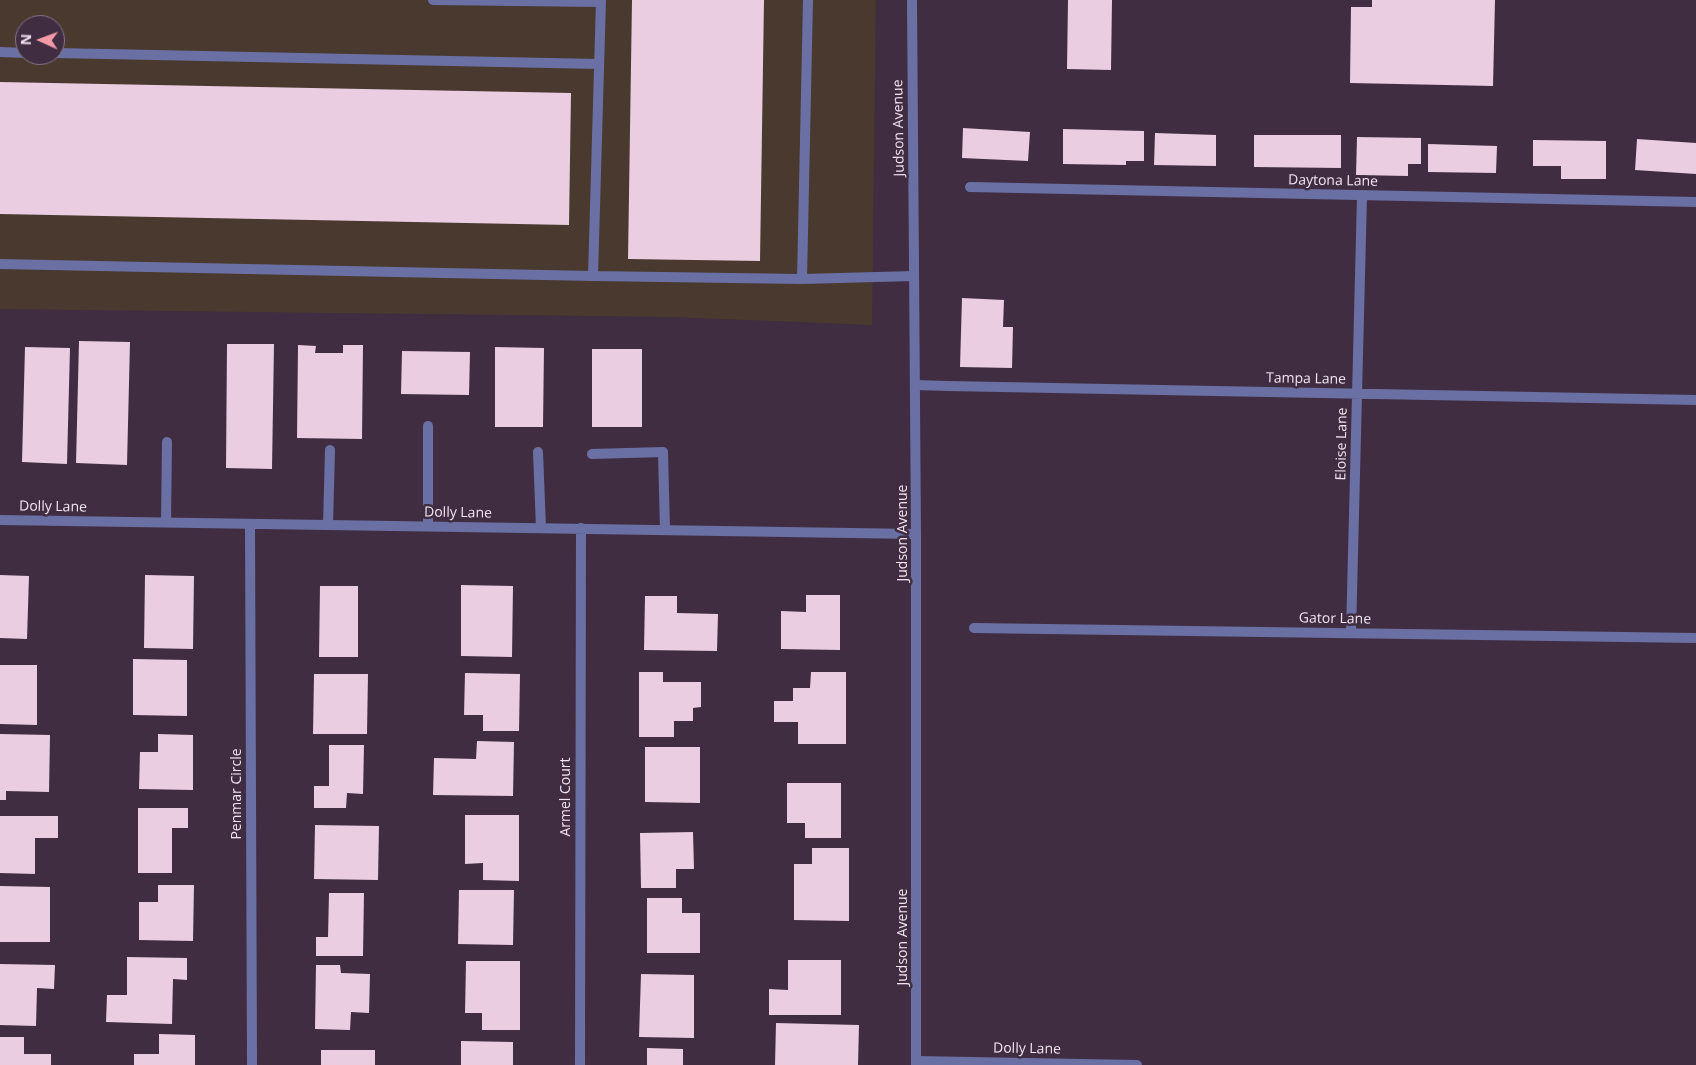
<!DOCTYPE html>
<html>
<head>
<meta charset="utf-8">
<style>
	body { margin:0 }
	#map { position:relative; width:1696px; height:1065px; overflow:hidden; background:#402d41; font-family:"Open Sans",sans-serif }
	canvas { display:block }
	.north { position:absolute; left:15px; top:15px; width:50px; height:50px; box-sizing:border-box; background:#402d41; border:1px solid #867687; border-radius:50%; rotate:272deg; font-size:14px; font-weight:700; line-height:20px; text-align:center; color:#f0e4f0 }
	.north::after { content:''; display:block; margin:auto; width:18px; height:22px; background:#f49aa6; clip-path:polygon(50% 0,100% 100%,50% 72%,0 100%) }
</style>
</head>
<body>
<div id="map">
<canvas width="1696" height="1065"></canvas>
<div class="north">N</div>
</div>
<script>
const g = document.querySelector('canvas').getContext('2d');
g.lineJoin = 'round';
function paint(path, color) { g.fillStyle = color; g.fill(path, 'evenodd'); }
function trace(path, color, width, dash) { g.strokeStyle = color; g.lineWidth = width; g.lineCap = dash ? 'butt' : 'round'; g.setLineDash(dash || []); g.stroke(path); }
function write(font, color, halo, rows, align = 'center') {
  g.font = font + ' "Open Sans",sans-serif'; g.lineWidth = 5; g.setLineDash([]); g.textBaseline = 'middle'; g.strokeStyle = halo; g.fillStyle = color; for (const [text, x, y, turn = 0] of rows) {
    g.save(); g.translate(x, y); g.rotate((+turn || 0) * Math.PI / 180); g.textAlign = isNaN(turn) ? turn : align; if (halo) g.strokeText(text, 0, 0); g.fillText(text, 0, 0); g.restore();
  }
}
paint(new Path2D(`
	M0,0H876L872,325L672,317L0,309ZM25,25H55V55H25Z`), '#49392e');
paint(new Path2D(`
	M632,0H764L760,261L628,259Z
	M1068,0H1112L1111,70L1067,69Z
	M1372,0H1495L1493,86L1350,83L1351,7H1372Z
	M0,82L571,93L569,225L0,214Z
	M963,128L1030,132L1028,161L962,158Z
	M1063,129L1144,131V161H1126V165L1063,164Z
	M1155,133L1216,135V166L1154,165Z
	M1254,135H1341V168L1254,167Z
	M1357,137L1421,138V164H1408V176L1356,175Z
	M1637,139L1696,143V174L1635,170Z
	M1533,140L1606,141V179H1561V166H1533Z
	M1428,144L1497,146L1496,173L1428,172Z
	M962,298L1004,300L1003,327H1013L1012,368L960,367Z
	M79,341L130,342L127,465L76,463Z
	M227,344H274L272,469L226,468Z
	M298,345L316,346L315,353H343V345H363L362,439L297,438Z
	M25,347L70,348L67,464L22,462Z
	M495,347L544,348L543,427H495Z
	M592,349H642V427H592Z
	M402,351L470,352L469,395L401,394Z
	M0,575L29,576L27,639L0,638Z
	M145,575L194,576L193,649L144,648Z
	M461,585L513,586L512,657L461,656Z
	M320,586H358V657H319Z
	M806,595H840V650L781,649V611L806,612Z
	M645,596H677V613L718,614L717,651L644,650Z
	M133,659L187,660V716L133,715Z
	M0,665H37V725L0,724Z
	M639,672H663V682H701V707L693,708V721H674V737H639Z
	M811,672H846V744H798V722H774V701H793V688H810Z
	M465,673L520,674L519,731H483V715H464Z
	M314,674H368L367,734H313Z
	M0,734L50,735L49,792L6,791V800H0Z
	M158,734L193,735V790L139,789L140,752H158Z
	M477,741L514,742L513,796L433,795L434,758L476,759Z
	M329,745H364L363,794L347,793L346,808H314V786H329Z
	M645,747H700V803L645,802Z
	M787,783H841V838H805V823H787Z
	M138,808H188V828H172V873H138Z
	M465,815H519V881L483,880V863L465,864Z
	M0,816H58V838H35V874L0,873Z
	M315,825L379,826L378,880L314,879Z
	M693,832L694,869H676V888H641L640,833Z
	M812,848H849V921L794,920V864H812Z
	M158,885H194L193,941L139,940V902H158Z
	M0,886L50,887V942H0Z
	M459,890H514L513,945L458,944Z
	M329,893H364L363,956H316V937H328Z
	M647,898H682V913H700V953H647Z
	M127,957L187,958V980L173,979L172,1024L106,1022L107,995H127Z
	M788,960H841V1015H769V989L788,990Z
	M466,961H520V1030H482V1013H465Z
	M0,964L55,965L54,989L37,988L36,1026L0,1025Z
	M316,965H340L341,973L370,974L369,1013L351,1012L350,1030L315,1029Z
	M641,974L694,975V1038L639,1037Z
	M776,1023L859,1025L858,1065H775Z
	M159,1034L195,1035V1065H134V1054H159Z
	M0,1037H24V1054H51V1065H0Z
	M461,1041L513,1042V1065H461Z
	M647,1048L683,1049V1065H647Z
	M321,1050H375V1065H321Z`), '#eacde1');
trace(new Path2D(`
	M433,0L601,2
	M601,0L593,276L802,279
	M808,0L802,279L914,276
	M0,52L25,53
	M55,53L599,64
	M0,264L593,276
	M915,385L947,386
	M538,452L541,528
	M592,454L663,452L665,530
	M166,522L167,442
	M328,525L330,450
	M428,526V426`), '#6a70a4', 10);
trace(new Path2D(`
	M970,187L1696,202
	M947,386L1696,400
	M0,520L916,534
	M250,524L252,1065
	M974,628L1696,638
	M1351,633L1362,196
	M916,1061L1137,1065
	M580,1065L581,528`), '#6a70a4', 10);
trace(new Path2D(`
	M912,0L916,534V1065`), '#6a70a4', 10);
write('14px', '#f0e4f0', '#402d41', [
	["Judson Avenue",899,128,-91],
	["Daytona Lane",1333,181,1],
	["Tampa Lane",1306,379,1],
	["Eloise Lane",1342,444,-89],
	["Dolly Lane",53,507,1],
	["Dolly Lane",458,513,1],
	["Judson Avenue",903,533,-90],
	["Gator Lane",1335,619,1],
	["Penmar Circle",237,794,-90],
	["Armel Court",566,797,-90],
	["Judson Avenue",903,937,-90],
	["Dolly Lane",1027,1049,1]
]);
</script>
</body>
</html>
